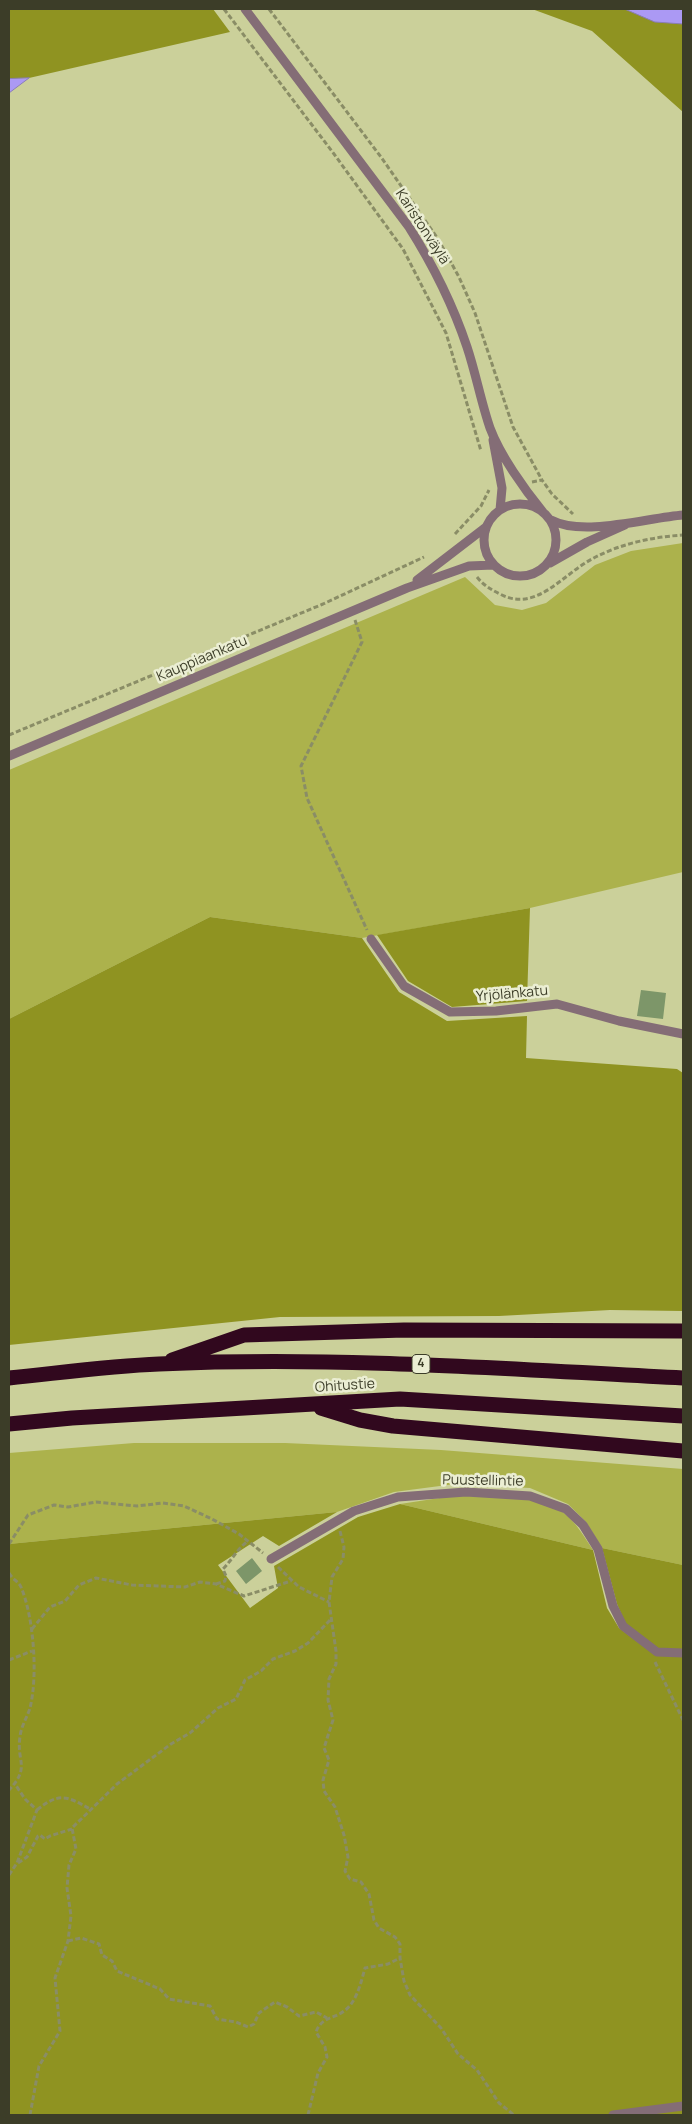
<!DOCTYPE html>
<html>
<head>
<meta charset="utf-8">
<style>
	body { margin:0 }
	#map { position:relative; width:692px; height:2124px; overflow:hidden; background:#cbd09a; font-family:Manrope,sans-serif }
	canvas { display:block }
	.frame { position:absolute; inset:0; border:10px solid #3c3d28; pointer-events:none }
</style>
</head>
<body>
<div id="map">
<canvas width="692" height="2124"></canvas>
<div class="frame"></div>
</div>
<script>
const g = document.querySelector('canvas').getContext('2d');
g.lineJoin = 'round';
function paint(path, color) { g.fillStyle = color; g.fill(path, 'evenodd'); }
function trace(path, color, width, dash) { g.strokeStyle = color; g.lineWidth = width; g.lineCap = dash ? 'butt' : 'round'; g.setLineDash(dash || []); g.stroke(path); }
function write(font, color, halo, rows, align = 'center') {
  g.font = font + ' Manrope,sans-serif'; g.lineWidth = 5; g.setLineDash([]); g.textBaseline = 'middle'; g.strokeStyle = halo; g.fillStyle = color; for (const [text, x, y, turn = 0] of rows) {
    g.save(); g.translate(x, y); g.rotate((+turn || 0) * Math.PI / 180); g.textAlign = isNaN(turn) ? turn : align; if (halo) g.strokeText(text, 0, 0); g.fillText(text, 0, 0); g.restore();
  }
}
paint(new Path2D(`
	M683,543V872L530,908L362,938L210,917L9,1019V770L465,577L495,605L522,610L546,603L595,565L631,551Z
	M134,1443H285L441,1450L683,1469V1565L602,1548L586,1522L568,1504L530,1488L455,1484L394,1492L337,1512L9,1544V1453Z
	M466,1494C496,1496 539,1495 564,1513C576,1522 585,1538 593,1550L400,1504Z`), '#acb24c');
paint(new Path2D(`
	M9,9H213L230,32L29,78L9,79Z
	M532,9H683V112L592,31Z
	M530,908L527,1001L452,1007L408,981L377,935Z
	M210,917L362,938L399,992L447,1021L527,1016L526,1058L677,1069L683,1073V1311L610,1310L499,1316L280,1317L9,1345V1019Z
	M400,1504L593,1550L607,1608L619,1628L656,1655L683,1657V2115H9V1544L337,1512L279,1546L263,1536L218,1565L250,1608L278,1588L274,1566L358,1517Z
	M602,1548L683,1565V1649H658L626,1625L617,1604Z`), '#8f9321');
const water = new Path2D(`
	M625,9H683V24L655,22Z
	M29,78L9,93V79Z`);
paint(water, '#ab99f4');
trace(water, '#8a7db7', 1);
paint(new Path2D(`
	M641,990L666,993L663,1019L637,1016Z
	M252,1558L262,1571L246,1584L236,1571Z`), '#7d9669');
trace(new Path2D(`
	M224,9L334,154L403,249L446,333L481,451
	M269,9L381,157L438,239L459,277L475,313L513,427L542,480
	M532,482L542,480L552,494L573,514
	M455,534L481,506L489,490
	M477,577C484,586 492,590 502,595C537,612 563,574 592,559C619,544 652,537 683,535
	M355,620L362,642L301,766L307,798L367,930
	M9,735L323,604L424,557
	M340,1531L344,1547L343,1559L332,1577L329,1602L336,1651V1664L329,1679L328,1700L333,1720L324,1748L329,1760L323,1780L324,1791L335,1807L344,1835L348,1857L345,1871L350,1879L361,1882L369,1894L374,1920L379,1928L395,1937L400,1944V1958L404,1981L410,1995L441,2028L458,2054L477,2070L499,2103L514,2115
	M9,1544L28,1515L54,1505L68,1507L96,1502L137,1506L163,1503L184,1506L212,1519L239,1534L263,1553
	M278,1567L299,1587L329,1602
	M9,1573C12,1579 19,1582 21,1587C34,1618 38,1676 30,1708C27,1718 21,1726 20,1737C16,1761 31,1767 9,1790
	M216,1584L225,1581L226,1576L223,1569C232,1560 237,1549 248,1541
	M32,1629L50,1607L65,1601L79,1585L96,1578L132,1585L185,1587L200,1582L216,1584L244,1596L291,1581
	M9,1660L32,1651
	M655,1662L683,1720
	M37,1810C59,1792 67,1796 90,1809
	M18,1863L27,1857L38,1836L40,1835L45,1839L50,1836L72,1829
	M9,1875L17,1863L37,1810L25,1799L15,1784
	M68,1941L81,1938L99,1944L102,1955L112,1961L117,1971L160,1989L169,1999L210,2006L217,2019L236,2022L248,2027L254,2024L259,2013L275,2002L287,2007L299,2016L316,2012L327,2018
	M30,2115L39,2066L60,2031L55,1978L68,1941L71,1916L67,1888L69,1865L76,1849L72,1828L117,1784L171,1744L190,1733L218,1708L236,1699L245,1680L261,1671L273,1659L295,1651L308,1643L332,1618
	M308,2115L318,2073L327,2057L325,2047L316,2032C321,2017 334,2019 344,2011C357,2002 361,1982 365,1968L388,1964L400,1958`), '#8a8d66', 3, [5, 2.5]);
trace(new Path2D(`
	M245,9L409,227C433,265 453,305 467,347C476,374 481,402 490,428C500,455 524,489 543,512
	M493,440L502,488L500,510
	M484 540a36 36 0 1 1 72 0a36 36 0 1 1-72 0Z
	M551,520C583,537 646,518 683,515
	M550,563L587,542L625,525
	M417,580L486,527
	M9,756L407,588L469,566L493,565
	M371,939L404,986L450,1012L496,1011L557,1004L619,1021L683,1034
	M271,1559L354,1511L398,1497L466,1492L530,1496L566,1509L583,1525L598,1549L613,1606L623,1626L657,1652L683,1653
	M613,2115L683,2106`), '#846d76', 9);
trace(new Path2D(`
	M172,1360L244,1335L404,1330L683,1331
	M9,1378C59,1373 109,1366 159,1364C334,1356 509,1369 683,1378
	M321,1408L360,1420L393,1426L683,1451
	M9,1424L72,1418L400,1399L683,1416`), '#31081e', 15);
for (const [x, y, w] of [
	[421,1364,18]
]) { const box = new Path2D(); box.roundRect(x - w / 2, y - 9.5, w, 19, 4); g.fillStyle = '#ebeed3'; g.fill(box); trace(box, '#3c3d28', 1); }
write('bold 12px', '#3c3d28', null, [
	["4",421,1364]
]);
write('14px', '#3c3d28', '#ebeed3', [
	["Karistonväylä",422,227,57],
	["Kauppiaankatu",202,659,-23],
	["Yrjölänkatu",512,994,-5],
	["Ohitustie",345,1386,-4],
	["Puustellintie",483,1481,1]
]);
</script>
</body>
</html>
